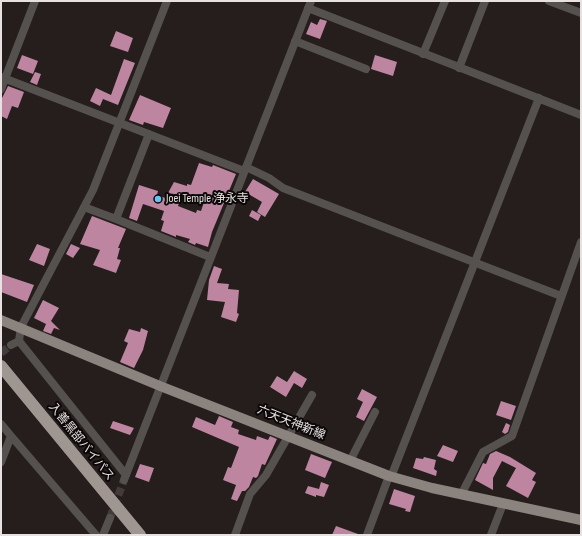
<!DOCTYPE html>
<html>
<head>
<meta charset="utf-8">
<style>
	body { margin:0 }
	#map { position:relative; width:582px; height:536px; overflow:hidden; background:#261d1d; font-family:"Sofia Sans Condensed",sans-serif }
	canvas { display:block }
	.frame { position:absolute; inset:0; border:2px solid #e7e1e1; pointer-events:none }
</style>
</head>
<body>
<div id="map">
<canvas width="582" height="536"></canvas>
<div class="frame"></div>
</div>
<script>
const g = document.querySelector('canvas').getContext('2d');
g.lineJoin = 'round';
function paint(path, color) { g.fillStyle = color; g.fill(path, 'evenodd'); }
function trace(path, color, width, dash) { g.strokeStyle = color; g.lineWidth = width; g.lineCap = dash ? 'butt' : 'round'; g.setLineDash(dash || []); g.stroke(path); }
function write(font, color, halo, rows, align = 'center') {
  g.font = font + ' "Sofia Sans Condensed","Noto Sans JP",sans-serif'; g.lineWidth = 4; g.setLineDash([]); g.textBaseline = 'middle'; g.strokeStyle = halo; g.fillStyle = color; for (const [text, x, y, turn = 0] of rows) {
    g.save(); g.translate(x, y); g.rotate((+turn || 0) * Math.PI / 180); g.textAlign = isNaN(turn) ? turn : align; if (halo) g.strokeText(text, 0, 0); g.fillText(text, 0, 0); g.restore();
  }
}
paint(new Path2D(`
	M320,19L327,21L320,39L306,34L311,22L317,25Z
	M116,31L133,38L128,52L110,46Z
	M22,55L38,61L33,74L17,68Z
	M375,55L397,62L393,76L371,69Z
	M124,59L135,63L118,105L103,99L100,106L90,101L96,88L111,95Z
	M35,72L41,74L37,85L30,82Z
	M8,86L24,92L18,108L12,106L7,119L1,116V100Z
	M140,95L171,108L163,128L144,122L143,125L129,120Z
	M199,163L212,167L213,165L236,174L212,232L208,247L196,243L195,245L188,242L190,239L176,235V237L161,231L164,221L161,220L164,211L143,204L137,221L129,218L139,185L158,191L157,195L179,203L178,206L196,213L197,210L201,211L205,199L168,193L174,182L187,186V184L191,185Z
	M253,179L279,194L265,217L257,212L262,202L245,192Z
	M252,210L261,215L258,221L249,216Z
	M92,216L126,229L118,248H120L117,259L121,260L116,273L93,265L100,250L80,244Z
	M37,244L50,249L44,266L29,260Z
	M71,244L80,248L73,258L66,254Z
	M214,266L222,269L217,283L229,284L228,289L239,290L237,313L239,314L236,322L221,317L225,302L207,300L209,280Z
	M1,274L34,285L27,302L1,292Z
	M43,300L59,308L51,321L60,330L54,328L51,334L43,331L46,324L34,318Z
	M141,328L148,331L143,350L134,368L120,362L128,343L124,341L129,329L140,332Z
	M294,371L307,379L302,388L294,383L286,397L270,387L277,376L287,382Z
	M362,389L377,397L364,421L356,417L363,402L357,399Z
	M501,401L516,406L511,420L496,415Z
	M219,416L233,422L231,427L239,430L238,434L256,440L257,436L268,440L270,436L277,439L265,465L262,464L258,476L256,478L253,477L249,487L245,491H242L237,501L231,499L236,485L223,480L228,467L231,468L239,447L192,427L196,417L215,425Z
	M113,421L134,428L130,435L110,428Z
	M506,423L510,425L508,432L505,434L502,432Z
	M443,445L458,451L453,462L437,456Z
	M496,451L510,457L536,473L532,480L536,482L528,498L506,486L516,468L502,461L493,478V490L475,480L483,463L486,464L490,454Z
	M311,454L332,462L325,478L305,470Z
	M424,457L436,460L434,469L437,471L436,476L413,468L416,458L423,459Z
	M140,464L154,468L149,482L135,477Z
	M321,482L329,485L324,497L316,495V497L305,493L308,486L319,489Z
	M394,489L415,496L410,512L405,511L406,509L389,504Z
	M336,526L358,534V535H332Z`), '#bd85a0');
trace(new Path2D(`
	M1,353L11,345
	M110,518L124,480`), '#433a3a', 8, [8, 4]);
trace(new Path2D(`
	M549,1L581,13
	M308,8L581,115
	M295,41L366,69
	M423,54L445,1
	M459,68L485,1
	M1,77L244,171
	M1,89L35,1
	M149,134L116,219L210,257
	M246,167L269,178L283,188L561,296
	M84,207L116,219
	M19,341L126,475
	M11,345L19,341L21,327L93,190L167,1
	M1,424L11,436L1,462
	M11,436L96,535
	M350,461L375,412
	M391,477L539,98
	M124,480L311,1
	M461,495L483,452L512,436L581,242
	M103,535L110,518
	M235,535L250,494L266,475L312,395
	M367,535L389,476
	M491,535L503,504`), '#55514f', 8);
trace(new Path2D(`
	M1,320L160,386L389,476L432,488L581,520`), '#8b837e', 10);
trace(new Path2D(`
	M1,366L140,535`), '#a09691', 12);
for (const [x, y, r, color] of [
	[158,199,4,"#67c4f0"]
]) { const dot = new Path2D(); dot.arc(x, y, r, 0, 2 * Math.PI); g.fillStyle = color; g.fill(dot); trace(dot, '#0c0808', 1.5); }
write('12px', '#e7e1e1', '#0c0808', [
	["Joei Temple 浄永寺",166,199]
], 'left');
write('12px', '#e7e1e1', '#0c0808', [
	["六天天神新線",291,423,22],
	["入善黒部バイパス",81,442,51]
]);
</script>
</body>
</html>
